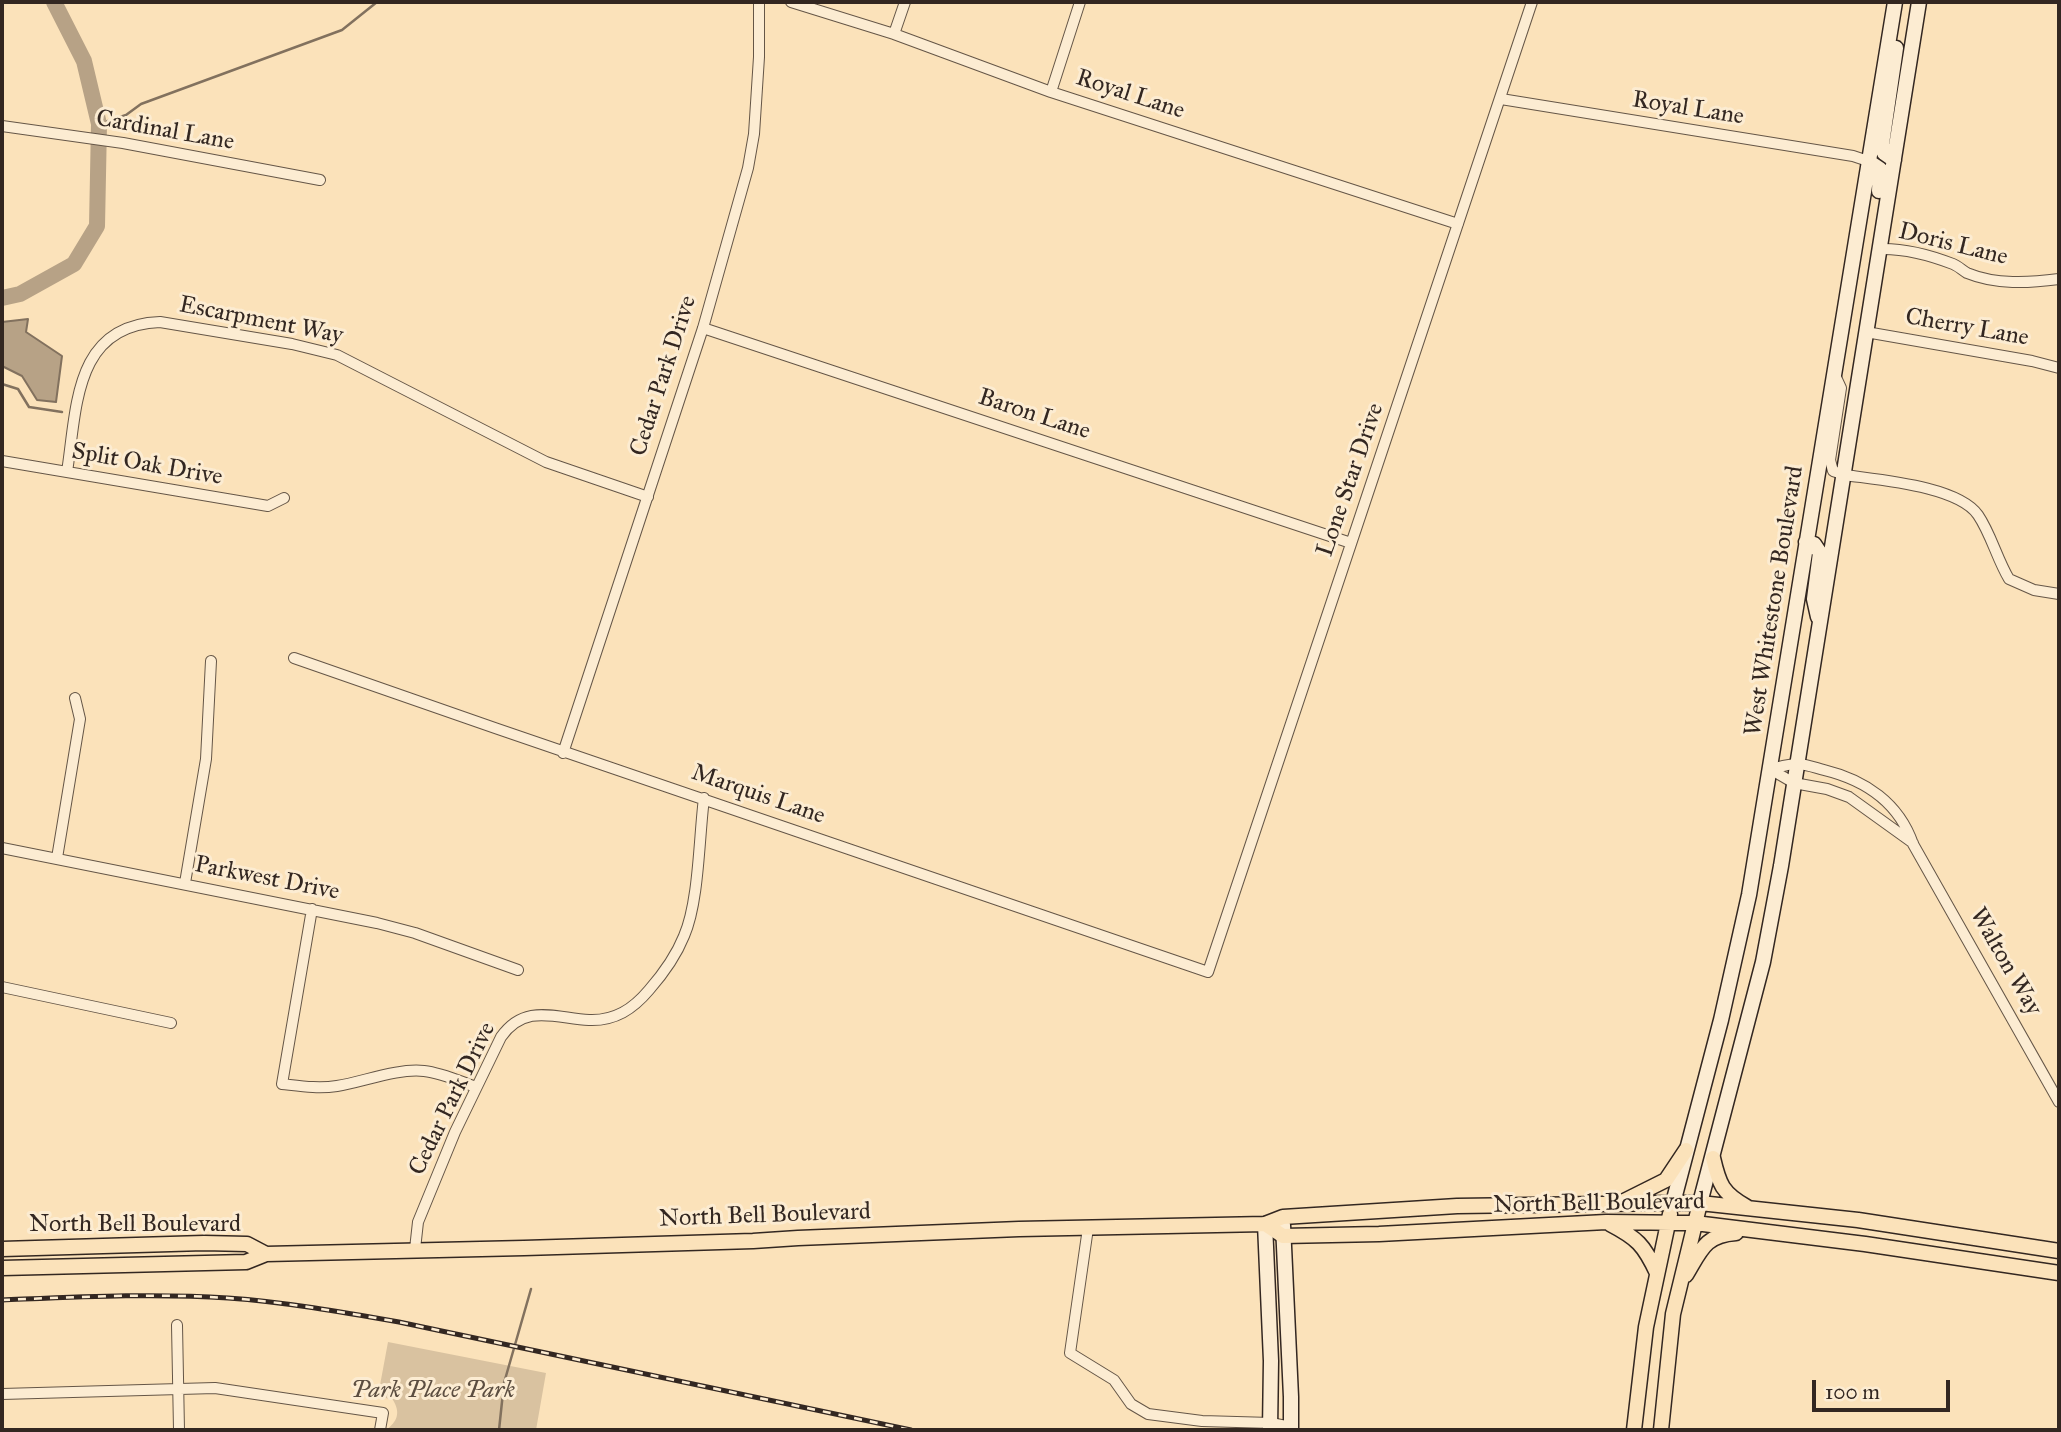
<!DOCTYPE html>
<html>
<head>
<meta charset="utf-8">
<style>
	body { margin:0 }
	#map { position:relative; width:2061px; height:1432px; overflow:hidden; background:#fbe2ba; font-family:"IM FELL Great Primer",serif }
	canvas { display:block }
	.frame { position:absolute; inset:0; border:4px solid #332721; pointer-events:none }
	.scale { position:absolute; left:1812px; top:1380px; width:138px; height:32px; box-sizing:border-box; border:4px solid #332721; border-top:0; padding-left:9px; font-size:21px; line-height:24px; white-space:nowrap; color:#332721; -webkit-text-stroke:5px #fcecd2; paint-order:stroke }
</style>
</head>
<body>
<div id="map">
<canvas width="2061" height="1432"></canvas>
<div class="frame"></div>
<div class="scale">100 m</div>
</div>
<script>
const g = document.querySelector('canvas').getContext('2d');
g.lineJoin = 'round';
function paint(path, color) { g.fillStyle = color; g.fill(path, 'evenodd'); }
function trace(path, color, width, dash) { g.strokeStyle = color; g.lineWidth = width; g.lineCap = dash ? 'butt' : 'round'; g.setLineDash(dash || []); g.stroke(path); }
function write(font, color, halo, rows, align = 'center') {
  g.font = font + ' "IM FELL Great Primer",serif'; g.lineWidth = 6; g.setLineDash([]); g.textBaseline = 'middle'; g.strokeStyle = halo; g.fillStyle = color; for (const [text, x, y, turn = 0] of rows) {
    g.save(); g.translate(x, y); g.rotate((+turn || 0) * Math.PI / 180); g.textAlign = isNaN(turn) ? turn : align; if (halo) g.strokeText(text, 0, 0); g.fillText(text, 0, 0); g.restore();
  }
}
paint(new Path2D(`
	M388,1342L546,1373L536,1430H386C397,1422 401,1413 393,1400L378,1396Z`), '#d9c2a0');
const water = new Path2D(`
	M28,319L26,332L62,356L56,402L37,400L22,376L2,366V322Z`);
paint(water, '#b7a286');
trace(water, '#82715e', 2);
trace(new Path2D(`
	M99,124L126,115L141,104L342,30L377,2
	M2,384L18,389L29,407L62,412
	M499,1430L504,1383L531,1289`), '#82715e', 2.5);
trace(new Path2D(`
	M2,298L20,294L74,264L97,226L99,124L84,61L54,2`), '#b7a286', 16);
const street = new Path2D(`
	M791,2L894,34L1051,92L1458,224
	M894,34L905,2
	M1051,92L1080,2
	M1501,99L1853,156L1868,161
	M2,126L123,143L320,180
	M1878,249C1903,248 1930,255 1953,264C1958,266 1962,270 1967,273C1996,285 2029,283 2059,279
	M703,328L1351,543
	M1866,332L2032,361L2059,368
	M1835,375L1841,388L1830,460L1833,471L1845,475C1879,480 1958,486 1978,515C1991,534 1997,559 2009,579L2034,590L2059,594
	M2,461L268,506L284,498
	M67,472C77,407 74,325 160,322L292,344L337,355L546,462L648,497
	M294,658C598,765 904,867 1208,972L1532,2
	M563,753L703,328L748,168L754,134L759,57V2
	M1770,769C1779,767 1789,764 1797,764C1806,764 1816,768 1824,770C1865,780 1899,803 1913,844L2059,1102
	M1770,769L1794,783L1827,789L1849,797L1913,843
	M2,848L377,923L415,933L518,970
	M57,858L80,719L75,698
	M185,883L206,759L211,661
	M312,909L282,1084C300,1086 318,1089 337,1086C363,1082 397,1068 424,1071C442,1073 459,1081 476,1087
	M2,987L171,1023
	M1088,1228L1070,1353L1114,1380L1131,1404L1148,1414L1202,1421L1271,1423L1291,1427
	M415,1249L418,1222L455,1132L501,1037C525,1003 555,1018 589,1020C615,1021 633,1009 649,990C663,974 676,956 684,936C699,902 699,837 704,798
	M177,1325L179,1430
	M2,1394L215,1388L383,1413L380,1430`);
const secondary = new Path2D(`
	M1894,160L1884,153L1882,144L1896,48
	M1868,161L1880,169L1879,191
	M1806,542L1814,544L1820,553L1814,599L1818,617
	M1673,1203L1721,1020L1749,895L1895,2
	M1700,1203L1763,962L1781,866L1919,2
	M1265,1224L1271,1361L1270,1430
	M1283,1225L1291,1397V1430`);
const primary = new Path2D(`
	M1713,1158C1719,1184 1722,1193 1747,1207
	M1624,1201L1666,1180L1686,1150
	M1265,1224L1283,1236L1379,1234L1606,1222L1695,1223L1865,1244L2059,1273
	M1610,1224C1637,1238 1644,1245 1657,1273
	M2,1249L204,1243L247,1244L266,1254
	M2,1268L246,1262L266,1254L524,1248L753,1241L798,1238L1019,1229L1265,1224L1283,1217L1457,1206L1673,1203H1700L1858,1220L2059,1251
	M1686,1275C1701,1250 1705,1235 1736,1233
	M1634,1430L1646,1327L1670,1214
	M1661,1430L1673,1314L1700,1203`);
trace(street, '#655647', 12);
trace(secondary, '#332721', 17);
trace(primary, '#332721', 17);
trace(street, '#fcecd2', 10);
trace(secondary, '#fcecd2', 14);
trace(primary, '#fbe2ba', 14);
const rail = new Path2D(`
	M2,1300C77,1297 153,1293 228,1298C285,1302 342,1312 399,1322L911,1430`);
trace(rail, '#332721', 5);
trace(rail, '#fcecd2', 2.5, [8]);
write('24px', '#332721', '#fcecd2', [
	["Royal Lane",1130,95,18],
	["Royal Lane",1688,109,9],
	["Cardinal Lane",165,131,10],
	["Doris Lane",1953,245,14],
	["Escarpment Way",261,321,11],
	["Cherry Lane",1967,328,10],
	["Cedar Park Drive",664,376,-72],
	["Baron Lane",1034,415,18],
	["Split Oak Drive",147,465,10],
	["Lone Star Drive",1351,480,-71],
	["West Whitestone Boulevard",1775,601,-81],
	["Marquis Lane",758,795,19],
	["Parkwest Drive",267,879,11],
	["Walton Way",2005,962,60],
	["Cedar Park Drive",453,1099,-64],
	["North Bell Boulevard",1599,1204,-1],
	["North Bell Boulevard",765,1216,-2],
	["North Bell Boulevard",135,1225]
]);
write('italic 24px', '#5c4e41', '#fcecd2', [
	["Park Place Park",433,1391]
]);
</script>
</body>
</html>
